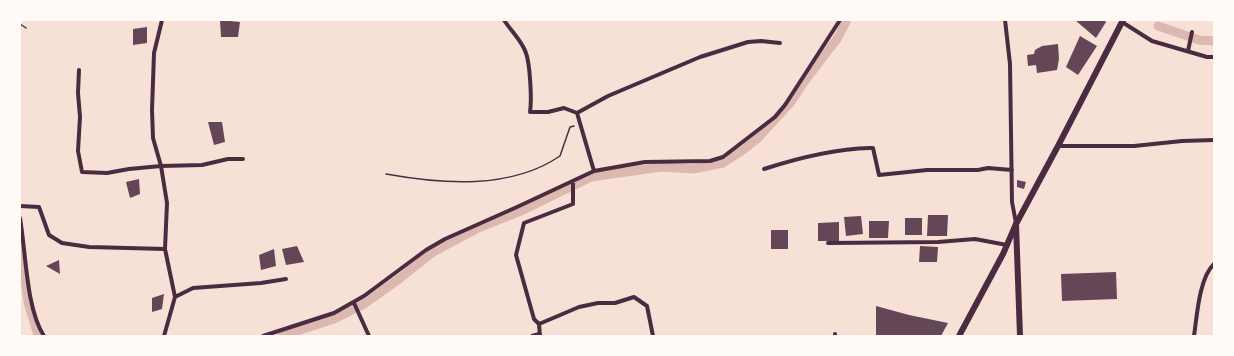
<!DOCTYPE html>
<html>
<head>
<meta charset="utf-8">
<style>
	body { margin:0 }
	#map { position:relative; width:1234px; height:356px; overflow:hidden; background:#f7e1d7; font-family:Karla,sans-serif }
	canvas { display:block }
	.frame { position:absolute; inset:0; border:21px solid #fffaf5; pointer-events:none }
</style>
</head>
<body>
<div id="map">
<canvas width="1234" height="356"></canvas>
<div class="frame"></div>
</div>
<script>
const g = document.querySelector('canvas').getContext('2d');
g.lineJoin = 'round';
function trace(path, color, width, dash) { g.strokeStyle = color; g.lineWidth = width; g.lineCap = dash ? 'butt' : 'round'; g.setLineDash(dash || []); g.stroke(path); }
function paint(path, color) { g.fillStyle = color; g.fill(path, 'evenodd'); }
trace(new Path2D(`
	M1158,26L1199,40L1214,41
	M20,242L28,302L37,332L40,336
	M282,336L334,319L364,304L399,279L433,252L478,228L521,211L591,177L661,167L693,169L723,163L743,150L758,138L791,102L804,82L837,39L847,20`), '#dcb8b0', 9);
paint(new Path2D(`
	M220,20L240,22L238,37H221Z
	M1075,20H1104L1106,22L1096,38Z
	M147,27V43L133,45V29Z
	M1080,36L1097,46L1078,75L1066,67Z
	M1058,44L1059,59L1057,70L1037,73L1036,65L1028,66L1027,55L1034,54L1035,50L1042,46Z
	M208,122H222L225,142L214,145Z
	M139,179L140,194L130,198L126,182Z
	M1017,180L1026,182L1024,189L1017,187Z
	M928,215H948L947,236H927Z
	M861,216L863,234L846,236L844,217Z
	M905,218H922V235H905Z
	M869,221H889L888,238H869Z
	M839,222V241H818V223Z
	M771,230H788V249H771Z
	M297,246L304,262L286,265L282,249Z
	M920,246L938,247L937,262H919Z
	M274,249L276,266L261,270L259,255Z
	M59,260L60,274L46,266Z
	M1116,272L1117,299L1062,301L1061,274Z
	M164,294L162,309L152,312V298Z
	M876,306L909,315L948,323L941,336H876Z`), '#644757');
trace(new Path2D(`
	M20,24L26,28
	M386,174C442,184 510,190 560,156L570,127L574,126`), '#4a2c40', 1.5);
trace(new Path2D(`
	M162,20L154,53L152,110L153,138L161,166L202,165L228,159H243
	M504,20C511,31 522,41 526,53C530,64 532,100 530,112H548L564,108L577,113L594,171
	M1005,20L1010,64L1012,202L1016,223
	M1122,22L1152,41L1207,57H1214
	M1188,51L1192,32
	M79,70L78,93L80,117L78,151L82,172L107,173L129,169L161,166L167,203L165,249L175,297L164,336
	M577,113L608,96L700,57L748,42L761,41L780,43
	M1058,146H1134L1182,141L1214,140
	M764,169C798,158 834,149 870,148H873L879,175L927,170H978L988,168L1012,170
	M573,181V204L524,223L516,255L534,319L539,324L579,307L598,303H615L634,297L647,306L653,336
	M20,206L39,207L49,235L62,243L89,247L165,249
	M20,218C26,252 26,309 44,336
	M828,243L938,242L975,239L1007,245
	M175,297L193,288L261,283L286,279
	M354,303L369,336
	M539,324L540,336
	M263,336L334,313L364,296L426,250L445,239L517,207L594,171L645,162L710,161L723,157L775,117L785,105L840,20
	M532,336L539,334
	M835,336V334
	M1194,336C1197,316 1199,278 1214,264`), '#4a2c40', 4);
trace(new Path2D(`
	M1016,224L1020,336`), '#4a2c40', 6);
trace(new Path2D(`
	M959,336L1003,254L1016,224L1058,146L1123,20`), '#4a2c40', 6);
</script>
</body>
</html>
